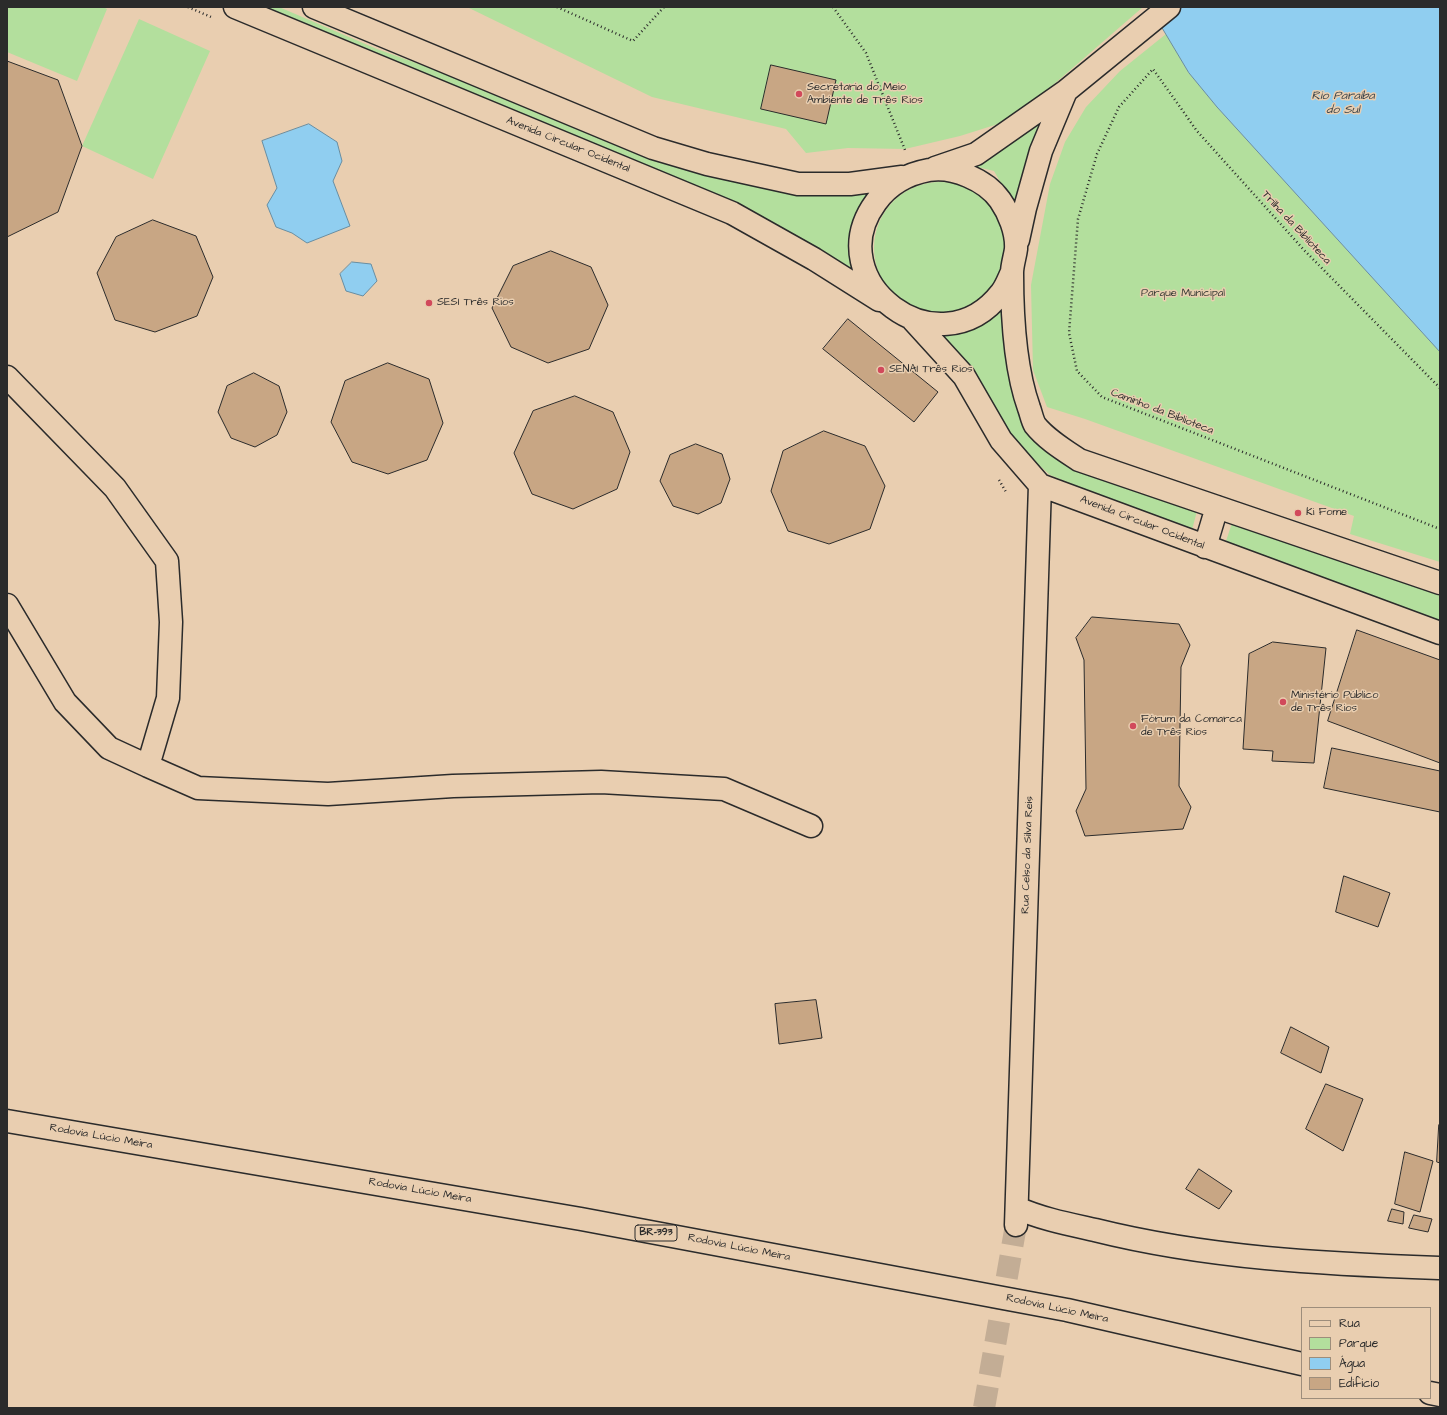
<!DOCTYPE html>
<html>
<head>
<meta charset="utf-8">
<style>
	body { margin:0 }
	#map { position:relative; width:1447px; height:1415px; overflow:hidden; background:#e9ceb0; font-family:"Architects Daughter",sans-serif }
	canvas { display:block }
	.frame { position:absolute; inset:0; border:8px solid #2b2b2b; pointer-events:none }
	.legend { position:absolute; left:1301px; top:1307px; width:130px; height:92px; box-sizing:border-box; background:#e9ceb0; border:1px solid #9d8d7b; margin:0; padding:5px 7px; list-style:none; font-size:12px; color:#2b2b2b }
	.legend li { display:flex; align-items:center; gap:8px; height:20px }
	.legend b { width:20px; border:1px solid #9d8d7b }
</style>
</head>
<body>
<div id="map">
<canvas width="1447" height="1415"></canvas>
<div class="frame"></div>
<ul class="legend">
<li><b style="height:5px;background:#e9ceb0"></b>Rua</li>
<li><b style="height:11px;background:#b3df9d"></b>Parque</li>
<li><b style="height:11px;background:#90cef0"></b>Água</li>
<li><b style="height:11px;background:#c8a684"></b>Edifício</li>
</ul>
</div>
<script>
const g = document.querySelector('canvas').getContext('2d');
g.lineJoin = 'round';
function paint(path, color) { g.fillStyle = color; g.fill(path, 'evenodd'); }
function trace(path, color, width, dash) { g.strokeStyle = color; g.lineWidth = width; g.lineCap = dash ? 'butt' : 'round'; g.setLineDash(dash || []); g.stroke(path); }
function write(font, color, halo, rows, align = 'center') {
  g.font = font + ' "Architects Daughter",sans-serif'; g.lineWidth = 3; g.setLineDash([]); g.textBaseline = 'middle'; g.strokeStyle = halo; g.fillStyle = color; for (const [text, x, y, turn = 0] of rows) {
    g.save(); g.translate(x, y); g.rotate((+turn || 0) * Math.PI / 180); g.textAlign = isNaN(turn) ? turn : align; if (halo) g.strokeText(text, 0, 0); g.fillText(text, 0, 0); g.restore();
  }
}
paint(new Path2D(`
	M7,7H103L107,9L77,81L7,52Z
	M258,7H279L377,49L703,165L881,186L863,278L799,246Z
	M467,7H1143L1038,98L998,124L960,136L905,149L848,148L806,153L786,129L652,97Z
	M139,19L210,51L153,179L82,146Z
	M1166,34L1189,73L1217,107L1440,352V562L1350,534L1354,516L1085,419L1047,407L1033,370L1031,285L1050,184L1065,142L1086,107L1120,71Z
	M1054,108L1020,216L994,171L960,163Z
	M874 248a66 66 0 1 1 132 0a66 66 0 1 1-132 0Z
	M1007,303L1052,445L1199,503L1191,534L1050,475L1023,451L982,395L930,332Z
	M1234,517L1440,587V629L1223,550Z`), '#b3df9d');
const water = new Path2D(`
	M1150,7H1440V352L1217,107L1189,73Z
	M309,124L337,142L342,161L333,181L350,226L307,243L292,233L276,227L267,205L277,188L262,141Z
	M352,262L371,264L377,281L363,296L346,291L340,274Z`);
paint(water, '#90cef0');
trace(water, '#688da1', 1);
const building = new Path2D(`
	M7,61L58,80L82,146L58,212L7,237Z
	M771,65L836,80L826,124L761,109Z
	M153,220L196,236L213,277L197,316L155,332L115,320L97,273L116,237Z
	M551,251L591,267L608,305L589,349L548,363L511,347L492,308L513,266Z
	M848,319L938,392L914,422L823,349Z
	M388,363L429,379L443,423L427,460L388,474L352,462L331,422L345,381Z
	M254,373L279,386L287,412L277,435L255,447L231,438L218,412L227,386Z
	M575,396L613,412L630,452L617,489L573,509L532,494L514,453L533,411Z
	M824,431L865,446L885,486L870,529L829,544L788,531L771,491L783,451Z
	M696,444L722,454L730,479L721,503L698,514L673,506L660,481L670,455Z
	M1092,617L1179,624L1190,645L1181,667L1179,786L1191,807L1183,829L1085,836L1076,811L1086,789L1084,660L1076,638Z
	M1357,630L1440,660V763L1328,721Z
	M1273,642L1326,648L1314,763L1272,761L1273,751L1243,749L1249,654Z
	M1332,748L1440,771V812L1324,788Z
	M1344,876L1390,893L1378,927L1336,912Z
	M816,1000L822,1038L779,1044L775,1004Z
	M1291,1027L1329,1047L1321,1073L1281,1053Z
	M1326,1084L1363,1099L1343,1151L1306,1129Z
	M1439,1125L1440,1126V1163L1437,1162Z
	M1405,1152L1433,1161L1420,1212L1395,1204Z
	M1199,1169L1232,1191L1219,1209L1186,1189Z
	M1392,1209L1404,1212L1403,1224L1388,1221Z
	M1414,1215L1432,1219L1428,1232L1409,1228Z`);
paint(building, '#c8a684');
trace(building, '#2b2b2b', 1);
trace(new Path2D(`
	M984,1408L1016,1225`), '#c3ad95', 22, [22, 11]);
const minor = new Path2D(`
	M235,7L732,213L814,259L879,300
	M314,7L653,148L707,164L798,184H850L902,177
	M935,168L976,154L1066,91L1169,7
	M1018,240L1025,208L1041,151L1066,91
	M1012,272C1009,278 1006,287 1001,293C939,373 817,282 876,202C889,184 907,174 929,170C953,166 986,180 1000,200C1009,213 1017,232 1016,249C1015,257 1012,265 1012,273C1012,315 1015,369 1029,408C1031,413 1032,420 1035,425C1046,439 1064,450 1079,460L1440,583
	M913,320L964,376L1001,440L1040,485L1440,633
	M7,377L115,488L167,561L171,622L168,698L148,766L109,748L65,702L7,605
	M1205,547L1217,507
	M148,766L198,788L328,794L453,786L601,782L724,789L811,826
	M1017,1208C1042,1219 1068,1224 1095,1230C1207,1258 1324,1264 1439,1268
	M1016,1225L1040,485`);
const highway = new Path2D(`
	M7,1121L581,1219L1067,1310L1302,1364
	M1430,1393L1440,1395`);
trace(minor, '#2b2b2b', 25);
trace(highway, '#2b2b2b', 25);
trace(new Path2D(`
	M188,7L211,17
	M557,7L633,41L664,7
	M833,7L866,53L905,150
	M1440,388L1304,250L1197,131L1153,69L1119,107L1097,154L1078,219L1069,333L1077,371L1102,397L1440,529
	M999,480L1006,492`), '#2b2b2b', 2.5, [1, 3]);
trace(minor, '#e9ceb0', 22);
trace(highway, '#e9ceb0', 22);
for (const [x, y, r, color] of [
	[799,94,4,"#d1495b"],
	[429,303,4,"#d1495b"],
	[881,370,4,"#d1495b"],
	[1298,513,4,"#d1495b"],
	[1283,702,4,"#d1495b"],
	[1133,726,4,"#d1495b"]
]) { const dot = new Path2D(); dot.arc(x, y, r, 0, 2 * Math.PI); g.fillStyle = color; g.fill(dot); trace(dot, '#e9ceb0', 1.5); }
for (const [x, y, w] of [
	[656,1233,42]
]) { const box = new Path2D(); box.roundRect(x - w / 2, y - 8, w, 16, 3); g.fillStyle = '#e9ceb0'; g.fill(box); trace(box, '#2b2b2b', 1); }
write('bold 10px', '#2b2b2b', null, [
	["BR-393",656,1233]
]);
write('11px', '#2b2b2b', '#e9ceb0', [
	["Secretaria do Meio",807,88],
	["Ambiente de Três Rios",807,101],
	["SESI Três Rios",437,303],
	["SENAI Três Rios",889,370],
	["Ki Fome",1306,513],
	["Ministério Público",1291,696],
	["de Três Rios",1291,709],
	["Fórum da Comarca",1141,720],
	["de Três Rios",1141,733]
], 'left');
write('11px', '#2b2b2b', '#e9ceb0', [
	["Avenida Circular Ocidental",568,145,22],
	["Trilha da Biblioteca",1296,228,47],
	["Caminho da Biblioteca",1162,412,21],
	["Avenida Circular Ocidental",1142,523,21],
	["Rua Celso da Silva Reis",1028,855,-88],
	["Rodovia Lúcio Meira",101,1137,10],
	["Rodovia Lúcio Meira",420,1191,10],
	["Rodovia Lúcio Meira",739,1248,11],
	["Rodovia Lúcio Meira",1057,1309,12]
]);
write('11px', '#393d36', '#e9ceb0', [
	["Parque Municipal",1183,294]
]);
write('italic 12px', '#3a4349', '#e9ceb0', [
	["Rio Paraíba",1343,96],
	["do Sul",1343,110]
]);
</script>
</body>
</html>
